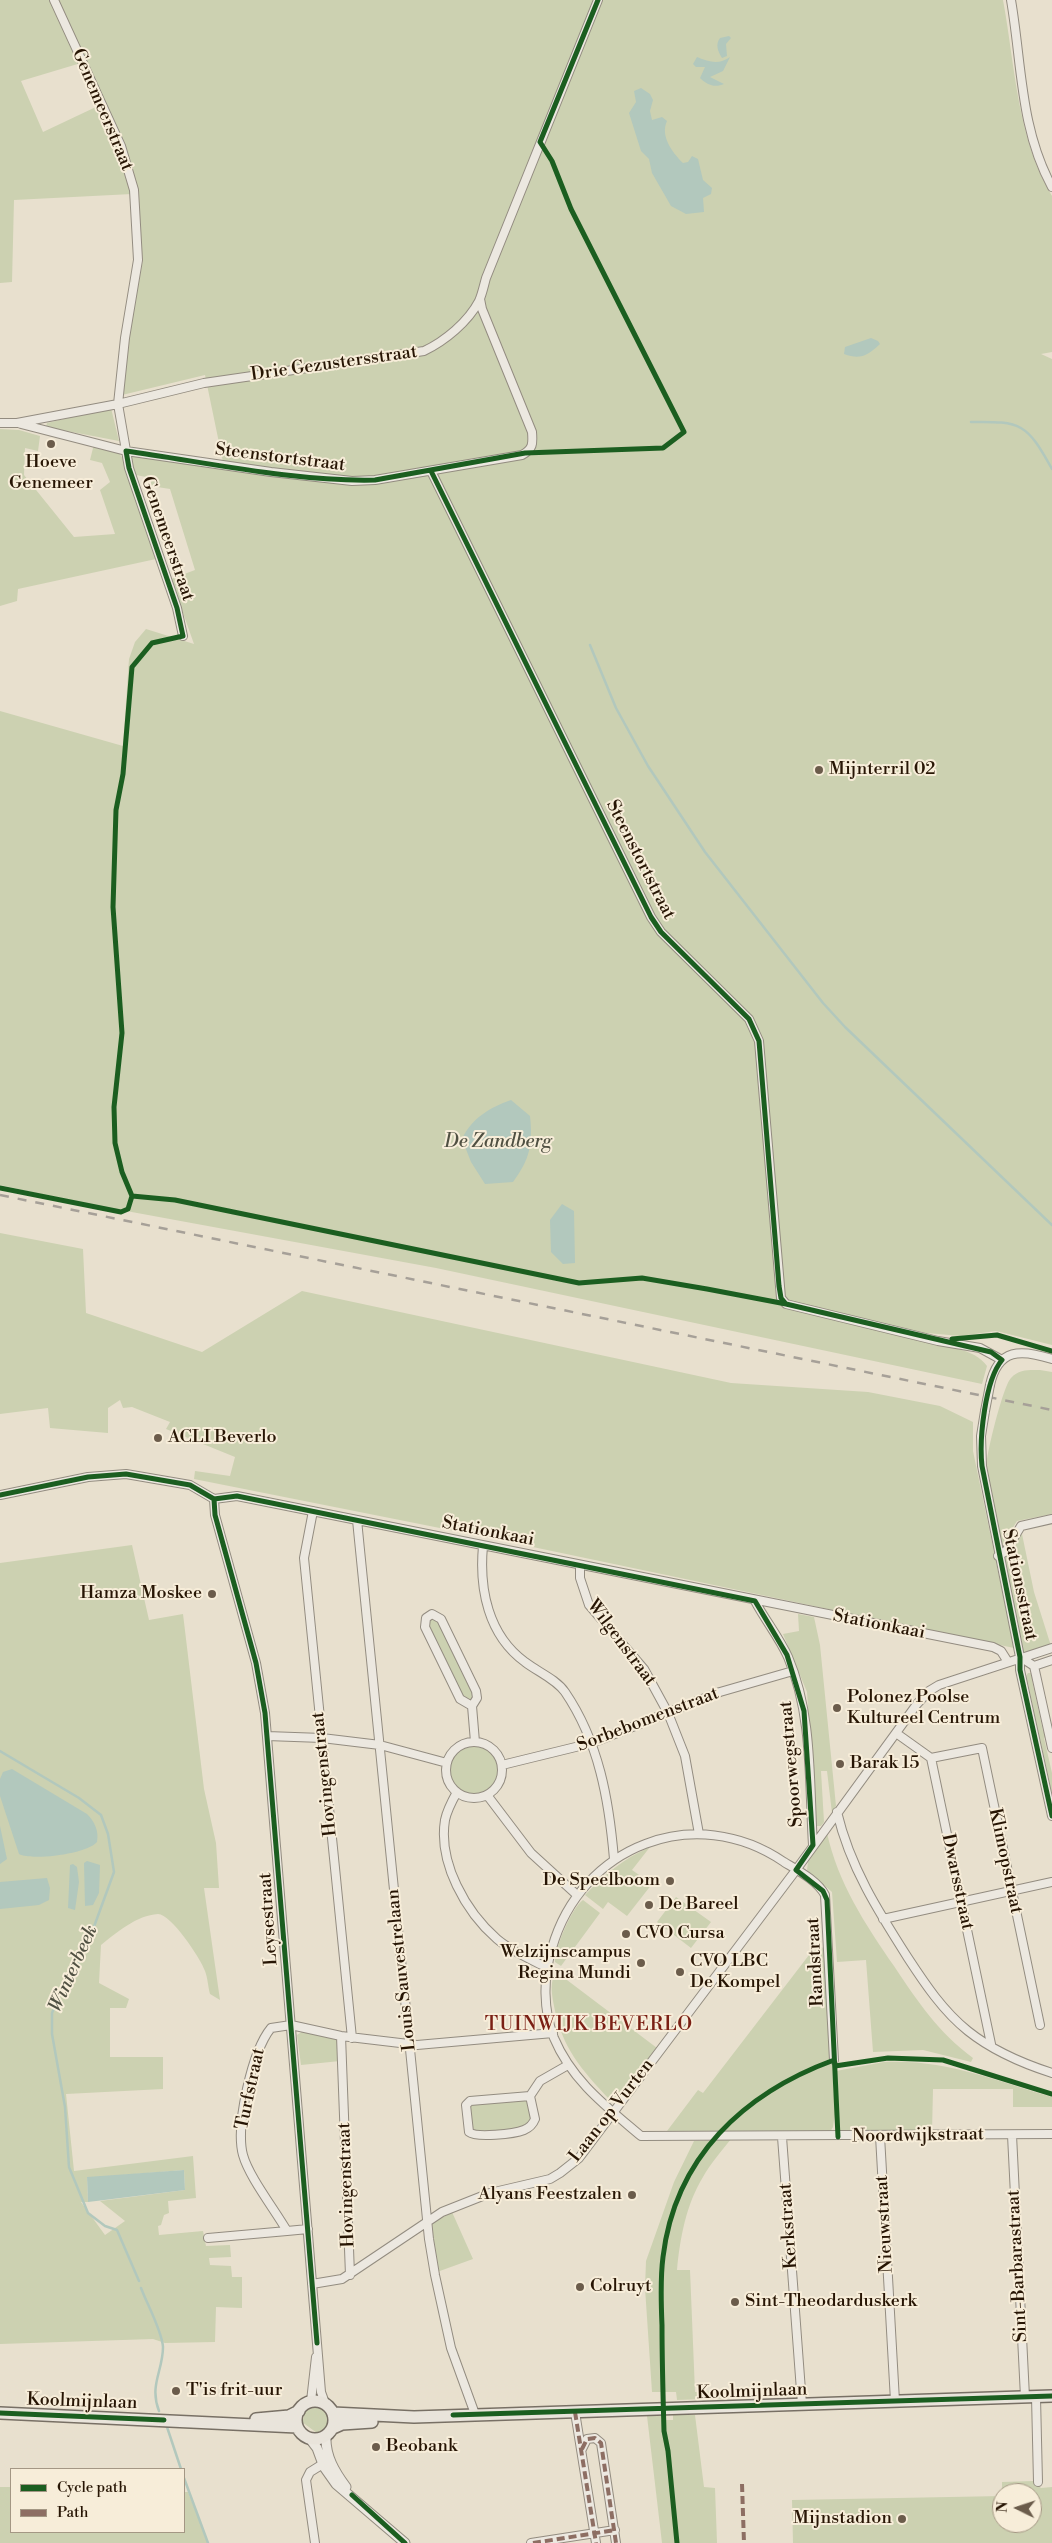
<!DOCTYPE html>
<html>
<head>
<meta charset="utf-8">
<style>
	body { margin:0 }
	#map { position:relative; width:1052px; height:2543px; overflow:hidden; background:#e8e0ce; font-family:"Libre Bodoni",serif }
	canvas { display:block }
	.legend { position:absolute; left:10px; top:2468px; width:175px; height:65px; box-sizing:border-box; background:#f7edd9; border:1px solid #a49784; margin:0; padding:6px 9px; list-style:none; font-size:15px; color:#271504 }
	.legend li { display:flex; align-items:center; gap:10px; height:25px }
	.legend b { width:25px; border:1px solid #a49784 }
	.north { position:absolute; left:992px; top:2483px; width:50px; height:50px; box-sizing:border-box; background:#f7edd9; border:1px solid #a49784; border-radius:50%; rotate:274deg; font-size:14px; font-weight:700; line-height:20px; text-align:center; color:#271504 }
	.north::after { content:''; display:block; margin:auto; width:18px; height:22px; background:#6b5c4b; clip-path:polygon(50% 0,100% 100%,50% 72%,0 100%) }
</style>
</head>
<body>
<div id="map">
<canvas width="1052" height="2543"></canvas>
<ul class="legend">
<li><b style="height:6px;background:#1b5e20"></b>Cycle path</li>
<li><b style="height:6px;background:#8d6e63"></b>Path</li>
</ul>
<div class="north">N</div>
</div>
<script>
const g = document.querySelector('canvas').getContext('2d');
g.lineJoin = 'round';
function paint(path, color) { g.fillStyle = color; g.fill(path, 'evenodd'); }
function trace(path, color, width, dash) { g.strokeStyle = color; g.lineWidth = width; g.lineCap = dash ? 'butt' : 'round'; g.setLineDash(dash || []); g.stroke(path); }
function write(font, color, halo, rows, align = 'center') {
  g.font = font + ' "Libre Bodoni",serif'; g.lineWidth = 4; g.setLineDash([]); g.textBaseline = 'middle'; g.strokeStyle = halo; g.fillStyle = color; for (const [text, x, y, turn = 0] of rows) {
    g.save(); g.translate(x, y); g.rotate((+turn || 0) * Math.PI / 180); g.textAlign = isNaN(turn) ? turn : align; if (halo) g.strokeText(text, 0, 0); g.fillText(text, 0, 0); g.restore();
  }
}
paint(new Path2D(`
	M0,0H1003C1015,65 1017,139 1052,196V352L1041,354L1052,359V1345L996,1331L960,1336L927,1333L925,1342C946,1347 974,1348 987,1366L982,1384L436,1268L72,1201L0,1185V711L123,746L129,659L135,642L146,629L194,644L171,579L195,570L170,489L151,486V478L136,475L130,456L224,467L205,375L122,395L128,340L143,260L132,194L14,200L12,282L0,283ZM81,63L98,106L43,132L21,81Z
	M111,408L119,441L46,427L47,423Z
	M0,429L19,430L40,436L38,451L25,448L24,475L74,537L115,534L100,490L110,482L102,463L90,460L94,444L119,453L125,462L156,559L18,589L17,601L0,606Z
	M0,1233L83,1249L86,1313L202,1352L302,1291L731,1383L868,1392L940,1406L973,1422V1451L1014,1648L490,1538L194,1479L195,1471L230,1476L235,1457L166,1429L170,1422L132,1407L123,1408L120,1400L108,1408V1433L50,1428L48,1408L0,1414Z
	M1040,1370L1052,1372V1514L1017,1521L1001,1547C996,1522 989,1496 986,1471C985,1459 1003,1386 1011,1378C1019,1369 1029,1370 1040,1370Z
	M1022,1534L1034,1592L1051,1646L1026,1653L1022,1650L1003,1559Z
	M132,1545L149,1620L183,1614L204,1789L216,1843L219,1888H204L220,2000L210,1994C208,1987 208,1979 205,1971C201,1959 171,1914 158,1914C137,1915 116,1933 101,1945L99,1983L129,1999L126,2008H110V2057H163V2089L66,2094L74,2171L193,2156L196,2198L168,2201L169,2213L164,2215L161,2225L158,2226L159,2235L203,2231L206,2246L230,2245L231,2257L209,2258L210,2265L231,2266L232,2277H242V2308L216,2307L215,2342L165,2343L153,2339L0,2344V1563ZM184,2170L185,2190L100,2201L125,2221L105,2235L81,2202H88L87,2178Z
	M798,1614L814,1617L820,1645L836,1806L832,1813L827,1771H821L824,1822L821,1826H817L816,1822L807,1692L783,1634L799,1631Z
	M430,1618H437L475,1696L472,1700H465L428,1627Z
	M1028,1673H1032L1034,1677L1032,1680L1043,1731L1047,1735L1044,1738L1052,1773V1795L1040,1739L1037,1737L1038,1732L1028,1683L1024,1679Z
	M450 1770a24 24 0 1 1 48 0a24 24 0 1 1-48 0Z
	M827,1833C838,1883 865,1924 894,1966C918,2002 938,2032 973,2058L971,2062L923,2050L873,2052L866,1960L837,1962L832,1892L807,1870L808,1862Z
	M650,1847L632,1870L652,1884L627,1916L608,1902L603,1909L585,1895C605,1874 623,1859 650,1847Z
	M676,1897L711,1922L691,1948L657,1922Z
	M583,1900L600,1913L561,1966L555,1962C554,1950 572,1907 583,1900Z
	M819,1947L825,1948L835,2113L833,2127L830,2132H710L664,2135L698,2090L703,2093L809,1955Z
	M559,1974L657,2048L617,2099H609C581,2069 562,2048 554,2006C552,1995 550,1986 554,1975Z
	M303,2031L338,2039L340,2061L301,2065L297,2035Z
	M884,2062C946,2059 993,2080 1052,2097V2107H1013V2089H933L932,2132L839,2133L836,2071Z
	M526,2100L532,2117C531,2119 530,2122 528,2124C520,2132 478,2136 471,2127L469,2110L472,2104Z
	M731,2139C721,2152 710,2164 703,2177C686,2205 680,2238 677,2270H690L695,2392L733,2391L734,2398L677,2400L676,2392H652L645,2288L646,2261L674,2182L694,2141Z
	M452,2212L473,2259L437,2272L432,2223Z
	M315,2407L323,2410L329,2419L325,2429L317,2433L302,2422L306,2411Z
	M673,2415H695L704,2487L715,2488L717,2543H662L647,2416H661V2420H673Z
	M1033,2481L1041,2488L1052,2487V2543H793L792,2500L1002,2496V2523H1032V2493L1002,2495V2482Z
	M0,2487H11V2532H184V2492H188L208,2543H0Z`), '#ccd1b1');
paint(new Path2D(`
	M729,36L731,38L726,44L727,56L722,58C718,51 715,45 720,38Z
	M697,57C709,62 719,65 730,57L723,71L710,77L724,84C715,88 707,85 700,78L705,67H696L693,64Z
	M641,88L650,94L653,100L650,111L652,120L662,117L667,121C660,136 672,152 683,163L688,162L692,156L698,159L703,180L712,188L711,194L703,198L704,212L686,214L671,206L652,173L649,159L641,151L629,113L636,102L634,91Z
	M871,338L878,341L880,344C867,356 860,360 844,354L845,347Z
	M511,1100L530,1116C533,1144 530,1159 513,1182L485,1184L471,1162L462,1139C472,1118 489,1108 511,1100Z
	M562,1204L574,1211L575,1263L563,1264L551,1252L550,1220Z
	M12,1769L87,1814C95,1822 99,1831 97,1842C87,1854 32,1861 19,1854L0,1796V1779L3,1772Z
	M0,1826L7,1859L0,1864Z
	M87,1861L100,1865L99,1893L93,1905L85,1906L84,1863Z
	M73,1864L77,1867L79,1882L75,1910L68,1908L70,1865Z
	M47,1878L50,1888L49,1900L39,1905L0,1909V1882Z
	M184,2170L185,2190L88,2202L87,2177Z`), '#b2c8bd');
trace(new Path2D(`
	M971,422C1022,421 1027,424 1052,469
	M590,645L616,708L648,766L705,852L823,1003L845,1027L1052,1225
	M0,1751L79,1798L101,1815L108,1834L114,1872L84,1954L62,1989L52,2013V2034L65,2107L69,2167L88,2213L105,2226L117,2230L139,2281
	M141,2288C147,2304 162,2331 163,2347C163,2371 149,2385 159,2411
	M167,2427L181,2469
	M184,2478L208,2543`), '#b2c8bd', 2.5);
const minor = new Path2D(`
	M54,0L121,146L134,190L138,260L125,338L118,404L129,468L177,608L183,636
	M1011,0C1022,64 1020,129 1052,187
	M0,423H17L118,404L204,383L424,351C445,341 468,322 479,301C482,295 484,285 486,278L598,0
	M21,424L126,451L271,472L352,481L375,480L522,455C533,449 533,444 532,432L482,309L480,299
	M431,471L651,917L661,932L749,1019L759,1041L781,1298L786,1304L938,1341L980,1348L1002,1360
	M990,1385C998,1348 1021,1349 1052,1359
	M985,1411L981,1436L982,1466L1020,1657V1670L1052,1816
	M0,1495L88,1477L126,1474L190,1485L214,1499
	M214,1499L215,1515L256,1663L265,1713L321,2392L325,2403
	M214,1499L237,1496L993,1647L1001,1651L1008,1662
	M313,1511L304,1558L352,2038
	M357,1520L429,2239L435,2275L451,2348L475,2414
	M483,1546C479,1589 488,1635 525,1662C538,1672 556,1679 565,1692C599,1742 609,1800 614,1859
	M998,1556L1006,1551L1021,1526L1052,1519
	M580,1565V1578L589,1605L644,1669L668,1713L685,1756L699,1834
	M755,1601C765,1620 779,1637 788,1657C813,1715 809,1783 813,1845
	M432,1614L441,1619L476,1691L477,1698L472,1706L460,1699L425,1627L426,1618Z
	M1020,1657L1034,1666L1052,1748
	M1034,1666L1052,1660
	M472,1706L475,1742
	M896,1733L931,1758L991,2044
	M267,1736L322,1738L380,1745L447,1763
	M446 1770a28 28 0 1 1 56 0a28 28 0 1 1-56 0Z
	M931,1758L982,1748L1040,2025
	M502,1765L592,1743L720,1692L793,1671
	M457,1792C452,1801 447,1810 445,1820C438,1863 466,1912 497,1939C511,1951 530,1959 546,1967
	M487,1795L531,1853L577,1895
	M837,1812C850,1867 878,1911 908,1958C925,1984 943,2011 968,2031C993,2051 1021,2063 1052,2073
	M883,1919L1052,1882
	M341,2036L350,2275
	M834,2060L825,1895C818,1881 797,1870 784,1862C695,1801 581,1846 552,1948C543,1977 543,2010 554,2038C572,2081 607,2107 641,2136L1052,2134
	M530,2096L535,2119C533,2124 529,2128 524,2130C514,2134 476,2138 469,2132L466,2105L470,2101L530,2096L540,2081L568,2065
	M1012,2135L1025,2397
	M880,2136L895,2401
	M782,2137L802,2404
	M308,2229L287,2231C275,2210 249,2177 243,2155C235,2126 252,2051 271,2028L291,2025L341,2036L417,2045L553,2033
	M208,2238L287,2231
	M312,2284L342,2279L442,2212L490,2193L550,2179L560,2173L579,2158L796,1870L917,1704L929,1691L939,1685L1052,1648
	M1036,2397L1038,2482
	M311,2401L316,2357
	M575,2412L596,2543
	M582,2449L587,2439L595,2438L601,2443L616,2543
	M315,2543L306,2480L310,2472L326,2462
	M531,2543L615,2530`);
const tertiary = new Path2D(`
	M326,2436C325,2456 335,2472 346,2487
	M310,2439L317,2448L324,2467L336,2484L405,2543`);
const primary = new Path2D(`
	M296 2420a19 19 0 1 1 38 0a19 19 0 1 1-38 0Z
	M0,2413L297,2427
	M333,2413L414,2417L1052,2396
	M256,2419L289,2416L299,2411
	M333,2428L342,2424L372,2422`);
trace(minor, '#938c80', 10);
trace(tertiary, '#938c80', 11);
trace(primary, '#787065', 14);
trace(minor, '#ece8e0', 8);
trace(tertiary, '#ece8e0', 9);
trace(primary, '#e9e4db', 11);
trace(new Path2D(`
	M0,1195L1052,1410`), '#a6a098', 2.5, [9, 9]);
const minorBridge = new Path2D(`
	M985,1411L990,1385`);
trace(minorBridge, '#938c80', 10, []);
trace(minorBridge, '#ece8e0', 8);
trace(new Path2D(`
	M575,2412L596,2543
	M582,2449L587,2439L595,2438L601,2443L616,2543
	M742,2484L744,2543
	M533,2543L615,2530`), '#8d6e63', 4, [8, 4]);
trace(new Path2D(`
	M431,471L651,917L661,932L749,1019L759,1041L779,1286L781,1298L786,1304
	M0,1188L121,1212L128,1209L132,1196L122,1172L115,1143L114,1107L122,1033L113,907L116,810L123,774L132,667L152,643L183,636L177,608L129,468L126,451C205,462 296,482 375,480L525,453L663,448L684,432L571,209L552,161L540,142L598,0
	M132,1196L175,1200L579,1283L642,1278L707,1289L786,1304L991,1352L1002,1360C985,1380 979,1439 982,1466L1020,1657V1670L1052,1816
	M952,1339L997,1335L1052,1351
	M0,1495L88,1477L126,1474L190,1485L214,1499
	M214,1499L237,1496L755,1601L787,1655L804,1711L813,1845L796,1870L823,1891L827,1900L838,2137
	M214,1499L215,1515L256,1663L265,1713L317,2343
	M835,2066L888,2058L943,2060L1052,2094
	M0,2413L164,2420
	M453,2415L1052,2396
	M352,2495L405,2543
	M677,2543L668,2451L664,2431C663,2396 662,2360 662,2325C661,2302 660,2280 663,2257C675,2157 744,2093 834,2060`), '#1b5e20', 5);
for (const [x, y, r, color] of [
	[51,444,5,"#6b5c4b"],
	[819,770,5,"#6b5c4b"],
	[158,1438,5,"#6b5c4b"],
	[212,1594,5,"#6b5c4b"],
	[837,1708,5,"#6b5c4b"],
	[840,1764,5,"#6b5c4b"],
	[670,1881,5,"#6b5c4b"],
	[649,1905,5,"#6b5c4b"],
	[626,1934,5,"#6b5c4b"],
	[641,1963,5,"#6b5c4b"],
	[680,1972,5,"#6b5c4b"],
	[632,2195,5,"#6b5c4b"],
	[580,2287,5,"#6b5c4b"],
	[735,2302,5,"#6b5c4b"],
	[176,2391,5,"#6b5c4b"],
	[376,2447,5,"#6b5c4b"],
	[902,2519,5,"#6b5c4b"]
]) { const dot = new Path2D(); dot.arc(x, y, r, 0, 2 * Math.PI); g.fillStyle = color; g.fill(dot); trace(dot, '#f7edd9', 2); }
write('18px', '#271504', '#f7edd9', [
	["Genemeerstraat",102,110,67],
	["Drie Gezustersstraat",334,364,-8],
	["Steenstortstraat",280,458,7],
	["Genemeerstraat",167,539,71],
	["Steenstortstraat",640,860,63],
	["Stationkaai",488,1532,11],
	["Stationsstraat",1019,1585,78],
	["Stationkaai",879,1625,11],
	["Wilgenstraat",621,1643,53],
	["Sorbebomenstraat",648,1720,-21],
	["Spoorwegstraat",792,1764,-95],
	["Hovingenstraat",325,1774,-96],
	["Klimopstraat",1005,1861,78],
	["Dwarsstraat",957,1882,78],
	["Leysestraat",269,1919,-94],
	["Randstraat",816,1962,-93],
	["Louis Sauvestrelaan",402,1970,-96],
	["Turfstraat",251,2089,-78],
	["Laan op Vurten",612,2111,-52],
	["Noordwijkstraat",918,2136,-1],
	["Hovingenstraat",347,2185,-92],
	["Nieuwstraat",885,2224,-93],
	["Kerkstraat",789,2226,-94],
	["Sint-Barbarastraat",1018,2266,-93],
	["Koolmijnlaan",752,2392,-2],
	["Koolmijnlaan",82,2402,2]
]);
write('18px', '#271504', '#f7edd9', [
	["Hoeve",51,463,"center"],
	["Genemeer",51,484,"center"],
	["Mijnterril 02",829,770],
	["ACLI Beverlo",168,1438],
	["Hamza Moskee",202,1594,"right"],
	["Polonez Poolse",847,1698],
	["Kultureel Centrum",847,1719],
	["Barak 15",850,1764],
	["De Speelboom",660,1881,"right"],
	["De Bareel",659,1905],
	["CVO Cursa",636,1934],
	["Welzijnscampus",631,1953,"right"],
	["Regina Mundi",631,1974,"right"],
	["CVO LBC",690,1962],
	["De Kompel",690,1983],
	["Alyans Feestzalen",622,2195,"right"],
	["Colruyt",590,2287],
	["Sint-Theodarduskerk",745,2302],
	["T'is frit-uur",186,2391],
	["Beobank",386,2447],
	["Mijnstadion",892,2519,"right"]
], 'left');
write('italic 19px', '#505042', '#f7edd9', [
	["De Zandberg",498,1142],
	["Winterbeek",74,1969,-66]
]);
g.letterSpacing = '1px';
write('19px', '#7a1f14', '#f7edd9', [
	["TUINWIJK BEVERLO",589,2025]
]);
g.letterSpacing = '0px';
</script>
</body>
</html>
